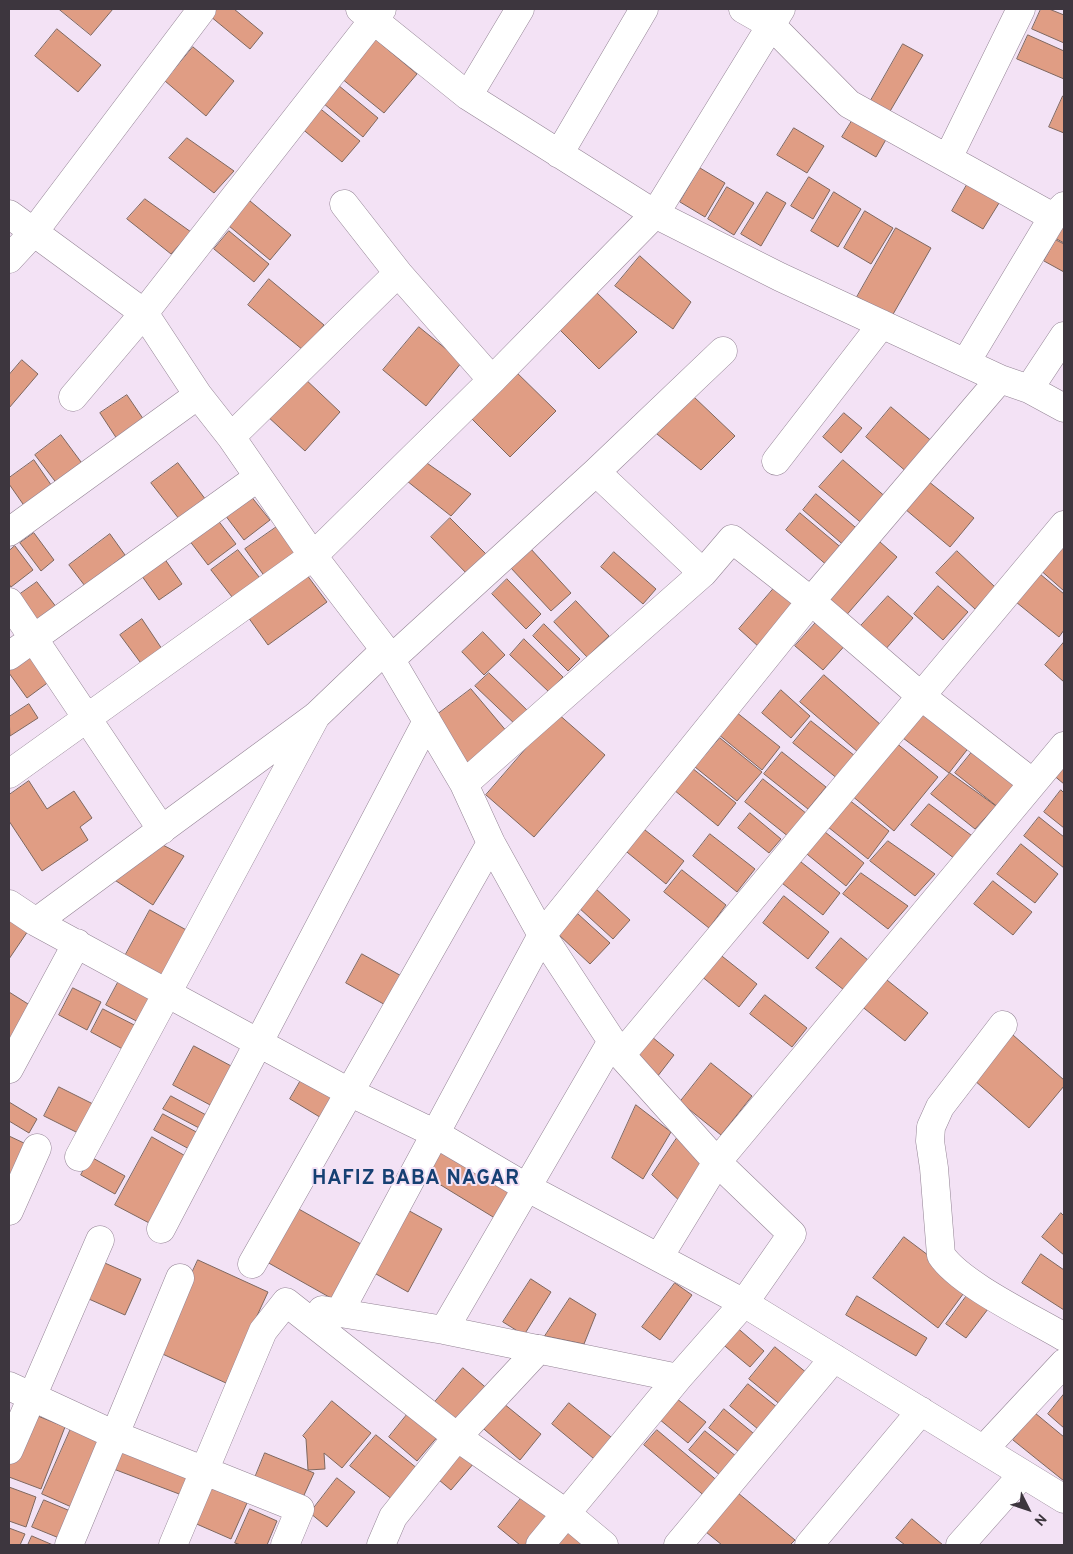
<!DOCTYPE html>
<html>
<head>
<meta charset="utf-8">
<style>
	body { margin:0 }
	#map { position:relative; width:1073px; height:1554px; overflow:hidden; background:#f3e2f5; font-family:Overpass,sans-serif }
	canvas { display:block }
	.frame { position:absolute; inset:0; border:10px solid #3d363e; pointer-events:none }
	.north { position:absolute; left:1003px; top:1484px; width:50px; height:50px; -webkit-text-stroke:4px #f3e2f5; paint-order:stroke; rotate:131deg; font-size:14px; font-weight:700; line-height:20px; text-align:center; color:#3d363e }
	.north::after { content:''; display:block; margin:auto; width:18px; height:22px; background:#3d363e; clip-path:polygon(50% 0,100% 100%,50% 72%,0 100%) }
</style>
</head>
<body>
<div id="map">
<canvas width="1073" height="1554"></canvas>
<div class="frame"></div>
<div class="north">N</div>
</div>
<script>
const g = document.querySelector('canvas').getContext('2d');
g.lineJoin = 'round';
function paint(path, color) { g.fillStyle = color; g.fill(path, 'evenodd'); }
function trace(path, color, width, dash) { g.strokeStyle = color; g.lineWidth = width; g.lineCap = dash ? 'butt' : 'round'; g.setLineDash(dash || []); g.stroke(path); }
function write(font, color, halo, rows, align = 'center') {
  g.font = font + ' Overpass,sans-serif'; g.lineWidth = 4; g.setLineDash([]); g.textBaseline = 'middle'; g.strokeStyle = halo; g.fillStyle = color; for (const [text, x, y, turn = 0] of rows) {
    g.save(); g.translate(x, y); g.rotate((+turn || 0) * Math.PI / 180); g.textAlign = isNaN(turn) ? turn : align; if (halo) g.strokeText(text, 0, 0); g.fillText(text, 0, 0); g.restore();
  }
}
const building = new Path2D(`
	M59,9H113L91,35Z
	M216,9H234L263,33L250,49L210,16Z
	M1041,9H1049L1064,15V43L1032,29Z
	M57,29L101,65L78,92L35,56Z
	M1028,35L1064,51V79L1017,59Z
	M374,38L417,74L384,113L341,78Z
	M903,44L923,55L889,113L870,102Z
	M193,47L234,81L206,116L165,81Z
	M338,85L378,118L363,137L323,103Z
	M1063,96H1064V133L1049,127Z
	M317,106L360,141L342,162L300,127Z
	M855,116L888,136L876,157L842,137Z
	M794,128L824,146L807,173L777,155Z
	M187,138L234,171L214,193L169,158Z
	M700,168L725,183L705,217L680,202Z
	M972,176L1004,195L983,229L952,211Z
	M809,177L830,190L813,219L791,206Z
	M727,187L754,203L734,235L708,219Z
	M767,192L786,203L761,246L741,234Z
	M834,192L861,209L838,247L811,231Z
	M145,199L191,232L171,254L127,219Z
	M250,201L291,235L270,260L229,226Z
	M865,211L893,228L871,264L844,248Z
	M1064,221V243L1055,238Z
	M896,228L931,248L892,316L857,297Z
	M229,231L269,264L254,282L214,249Z
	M1056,240L1064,244V272L1044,261Z
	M640,256L691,302L673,329L615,286Z
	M269,279L324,325L303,350L248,305Z
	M595,291L637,332L599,369L558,328Z
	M419,327L462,362L426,406L383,370Z
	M22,360L38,374L9,408V375Z
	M512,368L556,411L510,457L467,414Z
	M302,376L340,412L305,451L266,415Z
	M127,395L146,423L119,442L100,413Z
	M694,397L735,436L701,470L657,434Z
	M891,407L934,443L908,473L866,437Z
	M844,413L862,428L841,453L823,437Z
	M61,435L87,470L61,489L35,455Z
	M34,460L58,495L30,514L9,484V478Z
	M843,460L888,499L865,526L819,487Z
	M424,461L471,494L451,516L407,481Z
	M178,463L209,504L183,524L151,483Z
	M928,481L974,518L950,547L905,509Z
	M816,494L861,532L847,548L803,510Z
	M250,495L270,520L244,540L225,515Z
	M800,513L844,550L829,567L786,530Z
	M450,518L491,559L471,578L431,537Z
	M217,519L236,544L208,565L189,540Z
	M278,526L300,558L268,581L245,549Z
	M34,533L54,560L41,571L20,543Z
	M110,534L125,555L85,586L69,565Z
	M1064,540V591L1038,568Z
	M880,542L897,557L843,619L826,604Z
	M15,546L33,570L11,587L9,584V551Z
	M530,548L571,593L551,611L510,567Z
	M238,550L263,582L236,602L211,570Z
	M957,551L995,587L975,609L936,573Z
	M614,552L656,589L643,604L601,567Z
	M162,555L182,584L159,600L139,572Z
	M301,567L327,602L268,645L243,610Z
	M1040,574L1064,594V630L1059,637L1016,602Z
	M507,579L541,614L526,629L492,594Z
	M37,582L57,608L36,624L16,597Z
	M938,586L968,612L943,640L914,614Z
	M775,587L796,605L759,647L739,629Z
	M888,596L913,618L884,651L858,629Z
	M576,601L609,636L587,657L554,622Z
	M820,618L848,642L823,670L795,646Z
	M142,619L164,652L143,666L120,635Z
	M544,624L580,659L568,671L533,636Z
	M483,632L505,655L484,675L462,652Z
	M524,639L563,677L549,692L510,655Z
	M1064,642V682L1045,665Z
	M29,653L50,681L27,698L9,673V668Z
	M489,673L531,714L518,727L475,686Z
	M824,675L881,725L858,752L800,702Z
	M471,689L508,733L467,767L438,714Z
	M781,690L810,716L791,738L762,713Z
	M29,704L38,718L10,736L9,717Z
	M924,711L970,746L949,773L903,738Z
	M736,712L780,747L762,770L718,734Z
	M557,713L605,755L534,837L486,795Z
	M811,721L855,756L838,779L793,743Z
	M720,738L762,772L737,801L695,767Z
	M895,742L938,777L894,831L851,795Z
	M782,752L826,787L808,809L764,774Z
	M972,752L1019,786L999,808L955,773Z
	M1064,759V784L1052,774Z
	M692,768L736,803L718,826L674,790Z
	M950,773L996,806L975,829L931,794Z
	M763,779L807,814L789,837L745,802Z
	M29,781L47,809L74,791L92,818L80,827L88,840L42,871L9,821V795Z
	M1061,790L1064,793V828L1044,812Z
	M844,796L889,831L868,859L823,823Z
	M929,804L975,838L955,859L911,825Z
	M750,813L781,839L769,853L738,828Z
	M1039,817L1064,837V868L1024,836Z
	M640,826L684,861L666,884L622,848Z
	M820,828L864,863L846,886L802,850Z
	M710,834L755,869L737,892L693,856Z
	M888,841L935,874L915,896L870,861Z
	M159,843L184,856L153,905L110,877Z
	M1021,844L1058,874L1035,903L997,874Z
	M796,858L840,893L823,915L778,880Z
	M682,870L726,905L709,928L664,892Z
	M861,873L908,906L888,929L843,894Z
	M993,881L1032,912L1013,935L974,904Z
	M595,888L630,920L613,939L578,907Z
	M784,896L829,932L808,959L763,923Z
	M150,910L190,932L165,978L125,956Z
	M9,912L32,925L9,959Z
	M578,914L610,943L590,964L559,935Z
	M841,938L868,960L844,990L816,968Z
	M713,949L757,984L739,1007L695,971Z
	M362,954L405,978L389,1007L346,983Z
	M122,975L158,994L142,1024L106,1005Z
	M882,976L928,1013L905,1041L860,1005Z
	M73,988L101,1002L87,1030L59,1015Z
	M9,992L36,1009L9,1046Z
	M765,995L807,1028L792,1047L750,1014Z
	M103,1009L142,1029L130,1053L91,1032Z
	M1013,1035L1064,1080V1086L1029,1128L974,1080Z
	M652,1037L674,1055L657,1077L634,1059Z
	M194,1046L233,1067L212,1106L173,1085Z
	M711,1063L752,1096L721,1135L680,1102Z
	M304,1075L338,1094L323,1119L290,1099Z
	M59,1087L99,1107L84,1136L44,1116Z
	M171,1096L208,1116L201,1129L163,1109Z
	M9,1102L37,1119L29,1133L9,1121Z
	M636,1105L671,1132L643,1179L612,1158Z
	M163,1114L200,1134L191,1150L154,1130Z
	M9,1136L26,1144L9,1184Z
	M152,1137L189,1158L153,1225L115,1205Z
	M677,1138L708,1171L684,1205L652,1175Z
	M443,1148L516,1192L498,1220L426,1176Z
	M91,1157L125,1176L115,1194L81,1175Z
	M288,1203L368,1248L338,1302L258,1257Z
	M404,1208L442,1229L408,1292L369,1270Z
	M1061,1213L1064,1216V1255L1042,1237Z
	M904,1237L969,1286L938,1328L873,1278Z
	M1041,1254L1064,1270V1310L1022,1283Z
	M98,1260L141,1279L125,1315L82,1296Z
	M198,1260L268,1292L226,1383L156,1351Z
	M531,1279L551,1292L524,1335L503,1322Z
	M675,1283L692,1295L660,1340L642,1327Z
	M971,1290L991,1305L966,1338L946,1324Z
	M857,1296L927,1338L916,1356L846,1315Z
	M570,1298L596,1314L584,1344L545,1336Z
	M734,1325L764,1351L750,1367L720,1342Z
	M775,1347L813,1378L787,1410L749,1379Z
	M463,1368L490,1391L457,1431L430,1408Z
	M748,1384L783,1412L764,1434L730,1406Z
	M1064,1394V1428L1048,1414Z
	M676,1398L706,1422L688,1443L659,1419Z
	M498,1399L541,1434L520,1460L478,1424Z
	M332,1401L371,1433L342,1468L324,1453L325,1469L308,1470L306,1439L303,1436Z
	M569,1403L616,1441L599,1463L552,1424Z
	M724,1409L759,1438L744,1456L709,1428Z
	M410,1411L439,1435L417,1461L389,1437Z
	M28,1412L65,1427L41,1489L9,1477V1463Z
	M1035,1413L1064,1437V1481L1013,1440Z
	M73,1424L107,1439L76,1509L42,1494Z
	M657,1430L720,1483L707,1498L644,1445Z
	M705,1431L742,1461L726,1480L689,1450Z
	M376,1435L418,1469L393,1500L350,1466Z
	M455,1447L474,1463L451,1490L433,1475Z
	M118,1449L194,1478L187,1497L111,1468Z
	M265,1453L314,1473L300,1504L252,1485Z
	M337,1478L355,1492L327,1527L310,1513Z
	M207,1486L247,1503L231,1539L192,1522Z
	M9,1487L36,1497L26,1527L9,1521Z
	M738,1493L795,1540L790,1545H722L706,1532Z
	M523,1496L552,1521L532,1545H520L498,1527Z
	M44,1500L75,1513L64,1540L32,1527Z
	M250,1509L277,1521L267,1545H241L235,1543Z
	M912,1519L943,1545H905L896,1538Z
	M563,1526L587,1545H547Z
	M9,1528L25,1534L20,1545H9Z
	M32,1536L53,1545H28Z`);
paint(building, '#e09d84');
trace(building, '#7e675f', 1);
const minor = new Path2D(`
	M360,9L468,96L655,214L780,277L1000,379L1029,389L1064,408
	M743,9L771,25L849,104L1053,217
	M468,96L520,9
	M559,154L644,9
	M948,158L1021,9
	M9,214L144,313L198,395L231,437L313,556L385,650L464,784L491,843L542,935L621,1055L717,1162L792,1234L744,1303L678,1378L540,1545
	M9,259L33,233L202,9
	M398,273L492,380
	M966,362L1053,217L1064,206
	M1029,389L1064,336
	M73,397L144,313L382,9
	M231,437L398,273L344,204
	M776,461L882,324
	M596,472L703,573
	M9,532L198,395
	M9,602L162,830
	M9,656L257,478
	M390,660L596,472L723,351
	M9,774L313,556L492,380L655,214L781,9
	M464,784L703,573L732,539L811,601L921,696L1033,783
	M9,904L36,922L349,1092L436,1134L526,1187L744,1303L1064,1499
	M36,922L316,716L385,650
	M1003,1025L940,1107L931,1127L930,1141L934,1168L941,1255C960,1284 1032,1318 1064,1337
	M621,1055L1064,525
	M9,1069L77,943
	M79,1157L316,716
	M9,1211L37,1148
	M161,1229L427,721
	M659,1257L717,1162L1064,746
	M252,1264L491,843
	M286,1302L457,1437L567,1514L604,1545
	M322,1310L444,1330L678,1378
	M339,1313L542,935L811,601L1000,379
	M444,1330L612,1041
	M9,1386L115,1435L300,1509L285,1545
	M984,1449L1064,1363
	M9,1450L100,1240
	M69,1545L180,1278
	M173,1545L263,1331L286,1302
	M381,1545L393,1517L457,1437L539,1349
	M678,1545L834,1358
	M809,1545L921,1411
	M960,1545L1023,1474`);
trace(minor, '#948495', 29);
trace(minor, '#fff', 28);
g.letterSpacing = '1px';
write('bold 20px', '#164073', '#f3e2f5', [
	["HAFIZ BABA NAGAR",416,1180]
]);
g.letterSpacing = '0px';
</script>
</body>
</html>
